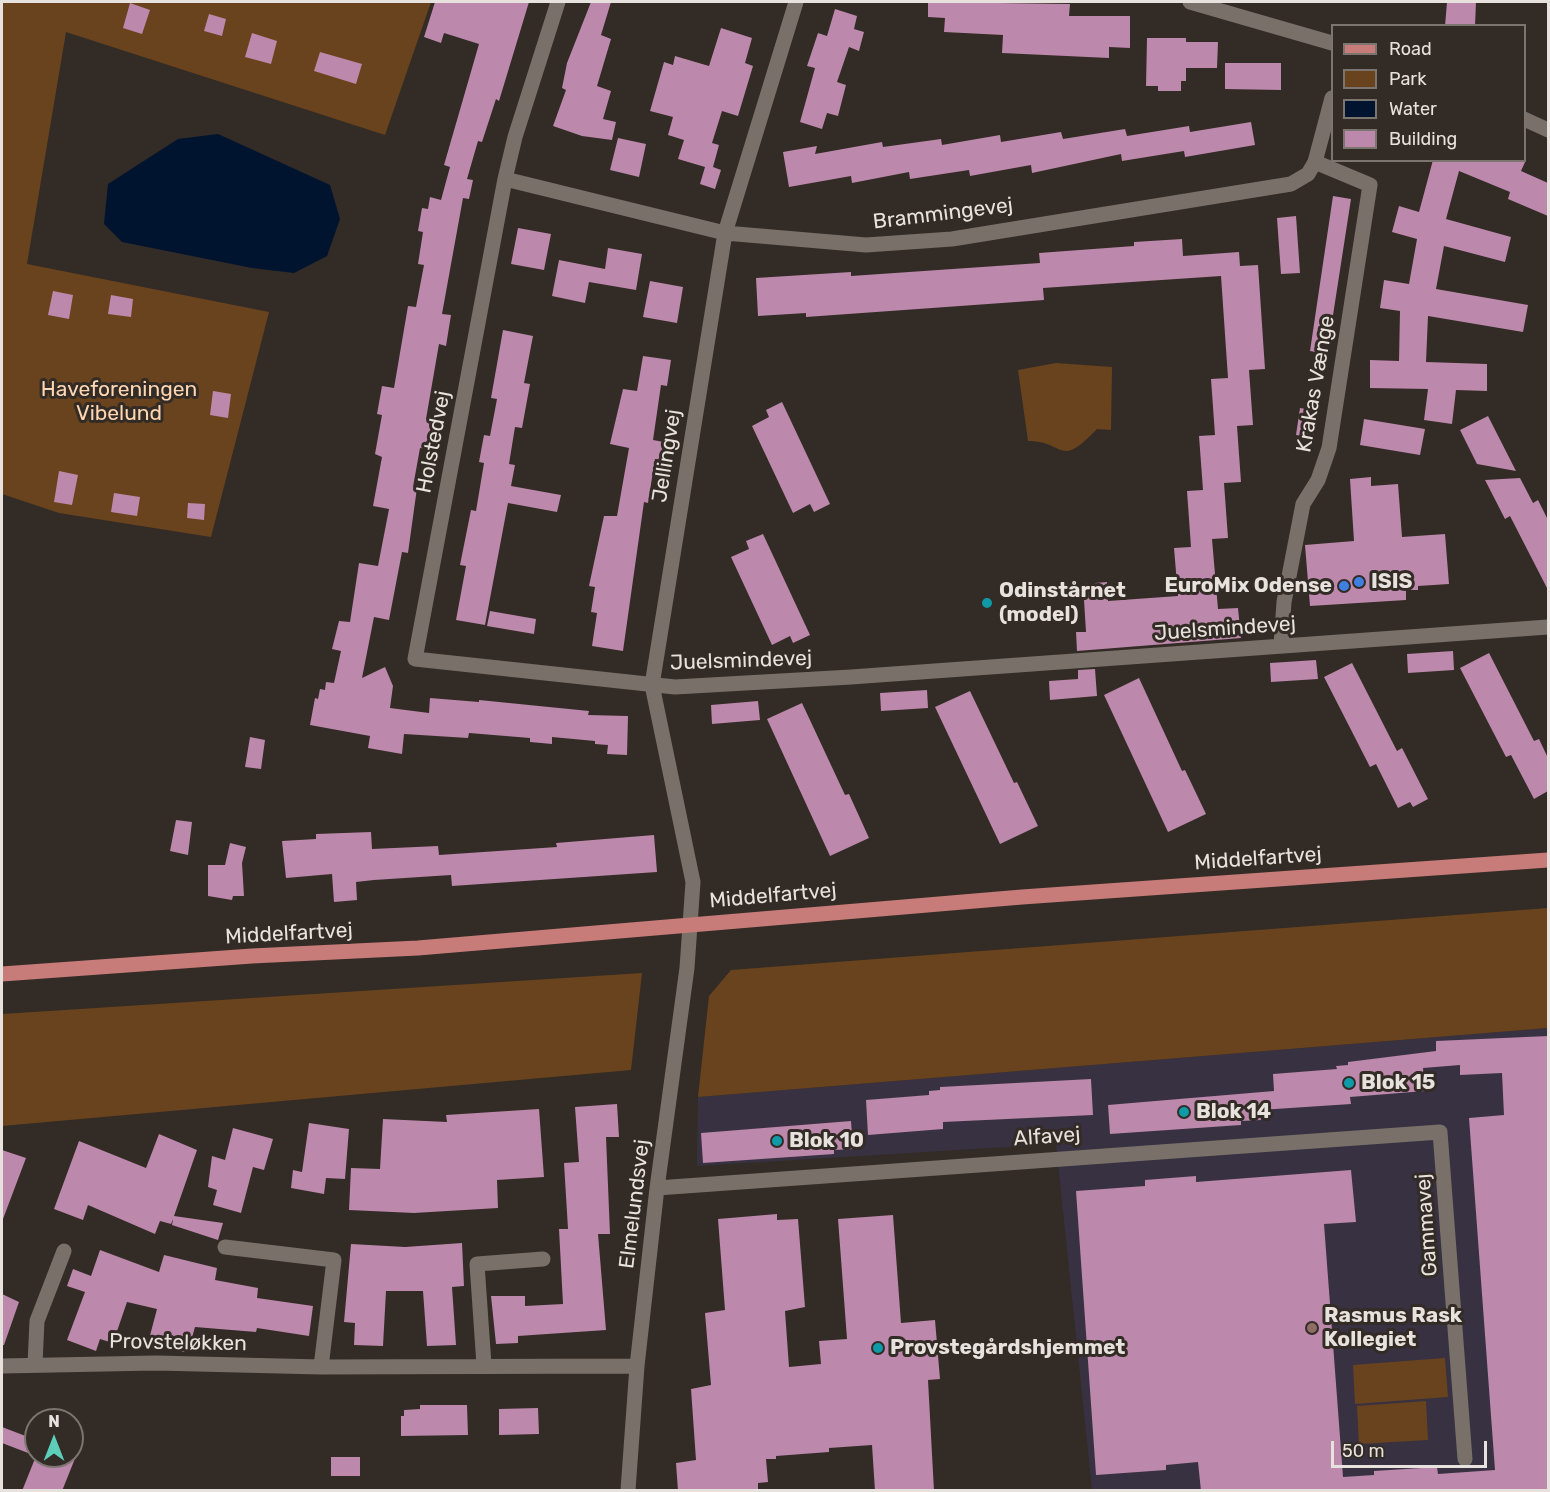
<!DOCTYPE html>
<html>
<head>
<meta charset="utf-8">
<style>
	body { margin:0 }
	#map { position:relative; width:1550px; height:1492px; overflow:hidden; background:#332b25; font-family:Rubik,sans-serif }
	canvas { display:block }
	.frame { position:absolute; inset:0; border:3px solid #e7e2de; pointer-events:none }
	.legend { position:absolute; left:1331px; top:24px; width:195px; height:138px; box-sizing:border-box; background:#332b25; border:2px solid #7b746f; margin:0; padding:8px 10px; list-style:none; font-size:18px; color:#e7e2de }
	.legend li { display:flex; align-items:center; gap:12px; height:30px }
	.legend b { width:30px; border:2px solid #7b746f }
	.north { position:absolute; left:24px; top:1408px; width:60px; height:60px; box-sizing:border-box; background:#332b25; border:2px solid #7b746f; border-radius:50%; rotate:0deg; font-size:16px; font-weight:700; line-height:24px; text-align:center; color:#e7e2de }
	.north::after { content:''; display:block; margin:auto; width:21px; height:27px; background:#5cceba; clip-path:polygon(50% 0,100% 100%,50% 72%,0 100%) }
	.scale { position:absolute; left:1331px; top:1441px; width:156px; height:27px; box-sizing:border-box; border:3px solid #e7e2de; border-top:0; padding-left:8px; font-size:18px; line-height:21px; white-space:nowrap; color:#e7e2de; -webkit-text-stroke:4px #332b25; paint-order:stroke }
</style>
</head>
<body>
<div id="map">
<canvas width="1550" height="1492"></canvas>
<div class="frame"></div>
<ul class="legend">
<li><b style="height:8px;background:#c77c79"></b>Road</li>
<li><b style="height:16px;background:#69431d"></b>Park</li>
<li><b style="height:16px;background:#00142f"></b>Water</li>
<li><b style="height:16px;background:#bc88ab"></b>Building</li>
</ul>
<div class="north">N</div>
<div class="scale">50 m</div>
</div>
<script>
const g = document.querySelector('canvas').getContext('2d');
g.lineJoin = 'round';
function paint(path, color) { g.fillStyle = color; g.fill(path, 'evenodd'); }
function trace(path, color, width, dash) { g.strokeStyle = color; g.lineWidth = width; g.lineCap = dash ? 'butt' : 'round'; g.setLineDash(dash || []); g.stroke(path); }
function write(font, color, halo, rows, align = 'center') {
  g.font = font + ' Rubik,sans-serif'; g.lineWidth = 6; g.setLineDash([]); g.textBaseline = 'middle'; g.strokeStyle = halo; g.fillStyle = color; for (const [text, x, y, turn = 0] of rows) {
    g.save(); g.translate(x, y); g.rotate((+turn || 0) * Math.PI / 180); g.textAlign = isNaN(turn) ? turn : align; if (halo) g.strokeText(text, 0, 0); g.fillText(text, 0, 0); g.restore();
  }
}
paint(new Path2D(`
	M1548,1028V1490H1092L1056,1144L697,1166L698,1097Z`), '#383141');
paint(new Path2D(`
	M2,2H431L385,135L66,32L27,264L269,312L211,537L59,513L2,494Z
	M1056,363L1112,367L1111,430L1097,429C1058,470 1066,441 1028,441L1018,370Z
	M1548,908V1028L698,1097L709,996L731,970Z
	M642,973L631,1070L2,1126V1014Z
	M1445,1358L1448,1397L1355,1404L1353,1365Z
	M1426,1401L1428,1440L1359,1444L1357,1406Z`), '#69431d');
paint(new Path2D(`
	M218,134L330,185L340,219L327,256L294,273L252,268L122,242L104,224L108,184L178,139Z`), '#00142f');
paint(new Path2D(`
	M435,2H529L499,101L496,99L482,142L478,141L467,179L473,180L469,199L463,198L442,314L451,315L446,346L439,344L426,419L432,420L427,449L420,448L413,487L417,488L408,553L402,552L389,620L374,617L362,678L385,667L393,686L390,708L429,713L430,698L479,702V700L589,711L588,715L628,716L627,755L607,754L608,745L595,744V741L552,737V744L530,742V738L469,733L468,738L404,734L402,754L368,748L370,736L310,725L315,698L318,699L320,689L325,690L326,682L334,683L341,651L332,649L339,621L350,622L359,563L378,566L389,509L373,506L382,457L375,454L382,415L377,414L382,386L394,388L408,306L416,307L424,265L418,264L423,232L418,231L422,208L428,209L430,197L441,200L450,167L444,165L479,44L444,33L441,43L424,37Z
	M591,2H611L601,35L611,39L597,86L611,91L603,119L616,122L612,140L582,136L553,126L566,90L562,88L567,63Z
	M928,2L1070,4L1069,16H1130V48L1109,47V58L1002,53L1003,35L944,32L945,18L928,17Z
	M1447,2H1476L1475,26H1445Z
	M130,3L150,10L142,34L123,28Z
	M835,9L857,16L854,29L864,32L859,51L849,47L837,82L846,85L838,116L827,113L822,129L800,122L815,68L807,66L818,33L827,36Z
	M209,14L226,19L222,36L204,31Z
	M721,28L752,38L745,63L753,66L738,116L722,111L712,143L719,145L713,167L721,170L715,189L700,184L705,167L678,159L684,140L668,135L673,117L650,111L664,62L673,65L675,56L709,66Z
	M252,33L277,41L271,64L245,57Z
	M1147,38H1186V42H1218L1217,68H1186V81H1181V91H1158V86H1146Z
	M320,52L362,64L356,84L314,71Z
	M1225,63H1281V90L1225,89Z
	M1251,122L1255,145L1185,157L1184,151L1122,161L1121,154L1032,173L1031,165L970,176L969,170L910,179L909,172L852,183L851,176L789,187L783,152L817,146L815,154L882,142L883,147L941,139L942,145L1000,135L1001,142L1061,132L1063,139L1125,129L1127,136L1189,126L1190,132Z
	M618,138L646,144L639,177L610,170Z
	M1433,160H1526L1521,171L1548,183V216L1508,199L1510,192L1459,171L1446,219L1511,237L1505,262L1444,246L1436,289L1528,305L1523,332L1428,316L1426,362L1487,364V391L1456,390L1452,424L1424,420L1428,389L1370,388V360L1399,361L1400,311L1380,308L1384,280L1409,284L1417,239L1392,232L1399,206L1419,212Z
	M1333,196L1351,199L1327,354L1310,351Z
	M1296,216L1300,273L1281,274L1277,218Z
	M518,228L551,234L544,270L511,264Z
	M1182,239L1183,256L1239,252L1240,266L1258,265L1265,369L1249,370L1253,425L1237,426L1241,482L1224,483L1228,538L1212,539L1218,609L1238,608L1241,638L1077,651L1076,632H1086L1083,584L1107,582L1108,601L1178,596L1174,548L1191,547L1187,491L1203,490L1199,436L1215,435L1211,379L1228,378L1221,276L1043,288L1044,300L806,317V313L758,316L756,278L851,272V276L1040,263L1039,253L1134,246V242Z
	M608,248L642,254L636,290L589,282L585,303L552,296L559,260L605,269Z
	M650,281L683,287L677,323L643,317Z
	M53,291L73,295L69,319L48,315Z
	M111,295L133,299L131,317L108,314Z
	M503,330L533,336L524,383L530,384L522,428L515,427L509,464L515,465L511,486L561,495L557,512L508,503L485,625L456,620L466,566L460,565L471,510L476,511L484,463L479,462L484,435L490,436L497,399L491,398Z
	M643,356L671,360L667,386L661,385L653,440L669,443L666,460L655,459L648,503L644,502L623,651L592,646L597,613L591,612L595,587L589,586L604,516H617L629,448L610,444L623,389L637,391Z
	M213,391L231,394L228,418L210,415Z
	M782,402L830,504L814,512L810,504L793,513L752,426L769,417L766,410Z
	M1300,408L1318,411L1313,438L1296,435Z
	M1488,416L1516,471L1477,464L1460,430Z
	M1364,419L1425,429L1420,455L1360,445Z
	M59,471L78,475L72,505L54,502Z
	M1371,477V486L1398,484L1402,537L1445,534L1449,584L1418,586V590H1406V600L1310,606L1305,545L1354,541L1350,479Z
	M1520,478L1533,503L1538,500L1548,520V590L1510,516L1505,519L1485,480Z
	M114,493L140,497L137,516L111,512Z
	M188,503L205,504L204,520L187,518Z
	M763,534L810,635L793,643L790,636L772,645L731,557L749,549L746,541Z
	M490,611L536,619L534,634L487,626Z
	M1453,651L1454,670L1408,673L1407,654Z
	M1489,653L1534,741L1539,739L1548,758V791L1534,799L1511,755L1506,757L1460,668Z
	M1316,660L1318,679L1271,682L1270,663Z
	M1352,663L1397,751L1402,748L1428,799L1413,807L1410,802L1398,808L1376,764L1370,767L1324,677Z
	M1095,669L1097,696L1050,700L1049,681L1078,679V670Z
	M1139,678L1182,771L1185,770L1206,814L1168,832L1104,695Z
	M927,690L928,708L881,711L880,693Z
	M970,691L1014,783L1017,782L1038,826L1000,844L935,707Z
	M758,701L760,720L712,724L711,705Z
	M802,703L845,795L849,794L869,838L830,856L767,719Z
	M250,737L265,740L261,769L245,767Z
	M176,820L192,822L188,855L170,851Z
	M371,832L372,849L438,846L439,855L557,847L556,843L654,835L657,872L452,886L451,875L374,880L356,882L357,900L334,902L332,874L286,878L282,841L316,839V834Z
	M230,843L246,847L242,863L244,896H233L232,900L208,896V865H225Z
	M1548,1036V1491H1201L1198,1462L1166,1465V1470L1096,1475L1076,1191L1145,1186V1180L1196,1176V1182L1351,1170L1356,1222L1324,1224L1343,1477L1374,1475V1471L1437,1467L1438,1474L1495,1470L1469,1118L1504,1115L1502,1073L1460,1075V1065L1423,1068L1425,1091L1350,1097L1351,1104L1260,1110L1261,1120L1241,1121V1125L1110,1134L1108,1105L1274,1091L1273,1074L1337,1069L1336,1066L1348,1065V1062L1436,1051V1041Z
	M1091,1079L1093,1115L943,1122V1129L868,1135L866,1100L929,1095V1091L940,1090V1087Z
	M617,1104L619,1137H606L610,1234H598L606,1330L518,1336V1343L496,1344L491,1296H525V1306L563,1304L559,1229H568L564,1163L579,1162L575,1107Z
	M539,1109L544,1177L497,1180L498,1208L414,1213L349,1210L351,1168L380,1169L383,1119L447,1122L446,1115Z
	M851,1121L853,1149L834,1150V1154L703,1163L701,1133Z
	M309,1123L349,1129L345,1179L326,1178L324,1194L291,1188L293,1170L302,1172Z
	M233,1128L273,1139L264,1170L253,1167L241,1213L213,1205L217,1190L208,1187L212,1156L225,1160Z
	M159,1134L197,1150L174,1216L223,1223L218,1240L172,1225L173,1219L171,1224L160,1221L155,1234L88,1205L83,1220L54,1209L79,1141L146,1168Z
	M2,1150L26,1158L3,1219L2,1218Z
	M777,1214V1220L798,1219L805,1307L785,1311L789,1367L821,1364L819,1341L847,1339L838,1219L893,1215L901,1323L935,1320L940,1379L928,1380L934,1491H875L872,1445L829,1448V1452L776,1456V1459H766L768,1482L758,1483V1491H678L676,1463L696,1460L691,1389L711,1385L705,1313L725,1310L718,1219Z
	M462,1243L464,1286L452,1287L456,1345L427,1346L423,1291H386L383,1346L354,1345L355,1323L344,1322L351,1244L405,1247Z
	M100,1250L159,1272L164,1255L217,1268L215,1280L258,1288L257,1298L313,1306L309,1336L257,1328L256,1332L195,1327L188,1352L176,1351L148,1343L157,1309L127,1302L113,1343L100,1339L96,1351L67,1340L85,1292L67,1286L73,1269L91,1276Z
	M2,1294L19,1302L4,1345H2Z
	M420,1405H467L468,1435L401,1436V1416H404V1410L420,1409Z
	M538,1408L539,1434L499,1435V1409Z
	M2,1427L36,1440V1456H76L62,1491H22L36,1456L2,1443Z
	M331,1457H360V1476H331Z`), '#bc88ab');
trace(new Path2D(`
	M558,2L515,137L505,179L415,659L675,687L851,677L1548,627
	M1190,2L1332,43
	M1524,119L1548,130
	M505,179L725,233L866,245L952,239L1291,184L1308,174L1315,162L1332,98
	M1281,645L1284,602L1303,504L1318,480L1329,448L1370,185L1315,162
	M657,1188L1440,1132L1465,1459
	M225,1247L334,1260L321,1367
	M35,1364L37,1321L64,1251
	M484,1365L477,1264L543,1259
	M2,1366L156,1363L321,1367L637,1366
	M628,1490L637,1366L657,1188L687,968L693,882L652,685L725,233L796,2`), '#797169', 15);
trace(new Path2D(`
	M2,974L252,956L418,948L1022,897L1548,860`), '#c77c79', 15);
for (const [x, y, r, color] of [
	[1359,582,6,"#3f7fe0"],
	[1344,586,6,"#3f7fe0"],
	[987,603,6,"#0f9aa8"],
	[1349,1083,6,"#0f9aa8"],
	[1184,1112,6,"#0f9aa8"],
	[777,1141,6,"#0f9aa8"],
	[1312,1328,6,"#8d6e63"],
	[878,1348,6,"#0f9aa8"]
]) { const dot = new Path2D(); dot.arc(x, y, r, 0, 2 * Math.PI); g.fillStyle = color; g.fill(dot); trace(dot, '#332b25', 2); }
write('21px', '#e7e2de', '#332b25', [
	["Brammingevej",943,214,-7],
	["Krakas Vænge",1316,384,-80],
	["Holstedvej",434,442,-79],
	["Jellingvej",667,456,-81],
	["Juelsmindevej",1225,629,-4],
	["Juelsmindevej",741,661,-2],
	["Middelfartvej",1258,859,-4],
	["Middelfartvej",773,896,-5],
	["Middelfartvej",289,934,-3],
	["Alfavej",1047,1137,-4],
	["Elmelundsvej",635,1204,-83],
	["Gammavej",1427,1225,-94],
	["Provsteløkken",178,1343,1]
]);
write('21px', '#fed6b2', '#332b25', [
	["Haveforeningen",119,390],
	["Vibelund",119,414]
]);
write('bold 21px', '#e7e2de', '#332b25', [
	["ISIS",1371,582],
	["EuroMix Odense",1332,586,"right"],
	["Odinstårnet",999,591],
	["(model)",999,615],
	["Blok 15",1361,1083],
	["Blok 14",1196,1112],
	["Blok 10",789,1141],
	["Rasmus Rask",1324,1316],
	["Kollegiet",1324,1340],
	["Provstegårdshjemmet",890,1348]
], 'left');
</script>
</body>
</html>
